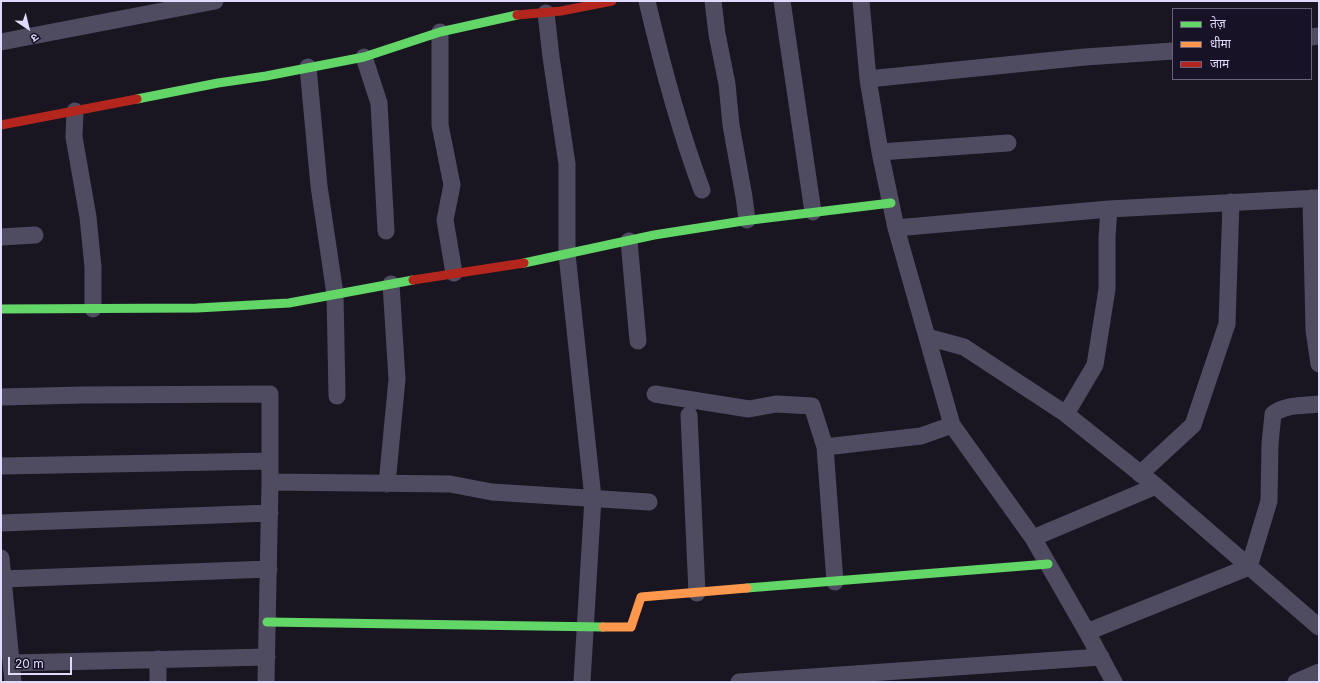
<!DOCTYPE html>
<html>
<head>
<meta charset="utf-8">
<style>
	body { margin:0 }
	#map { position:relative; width:1320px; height:683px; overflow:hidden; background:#191622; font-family:Inter,"Noto Sans Devanagari",sans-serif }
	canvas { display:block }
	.frame { position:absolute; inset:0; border:2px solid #e1dafc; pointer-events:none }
	.legend { position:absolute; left:1172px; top:8px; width:140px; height:72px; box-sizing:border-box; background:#171226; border:1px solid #68627c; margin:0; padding:5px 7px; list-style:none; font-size:12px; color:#e1dafc }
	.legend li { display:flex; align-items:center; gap:8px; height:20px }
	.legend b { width:20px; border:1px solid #68627c }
	.north { position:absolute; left:8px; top:8px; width:40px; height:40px; -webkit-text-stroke:3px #171226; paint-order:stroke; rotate:145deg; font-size:11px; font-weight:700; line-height:16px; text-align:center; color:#e1dafc }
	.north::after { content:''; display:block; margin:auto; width:14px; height:18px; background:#e1dafc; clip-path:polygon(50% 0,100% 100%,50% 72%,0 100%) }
	.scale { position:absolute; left:8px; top:657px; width:64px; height:18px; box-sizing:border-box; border:2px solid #e1dafc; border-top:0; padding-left:5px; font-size:12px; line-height:14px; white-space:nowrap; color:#e1dafc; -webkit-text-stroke:3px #171226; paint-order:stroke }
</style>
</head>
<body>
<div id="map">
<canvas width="1320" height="683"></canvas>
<div class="frame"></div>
<ul class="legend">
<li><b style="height:5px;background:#63d668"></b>तेज़</li>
<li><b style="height:5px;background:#ff974d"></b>धीमा</li>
<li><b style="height:5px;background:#b3261e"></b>जाम</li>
</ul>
<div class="north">उ</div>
<div class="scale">20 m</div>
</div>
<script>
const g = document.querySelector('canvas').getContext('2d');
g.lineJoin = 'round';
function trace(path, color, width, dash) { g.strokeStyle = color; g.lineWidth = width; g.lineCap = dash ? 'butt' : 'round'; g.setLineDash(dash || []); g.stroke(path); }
trace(new Path2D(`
	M647,1C662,65 679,129 702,190
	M713,1L717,34L727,84L731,125L744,197L747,220
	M782,1L813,212
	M861,1L868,79L880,152L896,228L952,425L1033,538L1087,632L1114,682
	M546,13L551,57L567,164V254L593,498L582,682
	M440,32V125L452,185L445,220L454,273
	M1311,37L1319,36
	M1,42L215,1
	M364,57L379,103L386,231
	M308,67L319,186L335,294L337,396
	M868,79L1085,57L1173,51
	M75,111L74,137L88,217L93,267V309
	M880,152L1008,143
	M1311,198L1314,330L1319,364
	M896,228L1109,209L1319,198
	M1,237L35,235
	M629,241L638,341
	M927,337L964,347L1066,414L1156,486L1033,538
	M655,394L749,409L776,404L812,406L825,447L835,582
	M1,397L82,395L270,394V482L266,682
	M1066,414L1095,365L1107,289V237L1109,209
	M689,415L697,593
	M825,447L921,436L952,425
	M1,466L270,461
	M1140,474L1193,425L1227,324L1231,202
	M270,482L450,484L492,492L649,502
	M387,484L397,379L391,284
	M1156,486L1319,627
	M1,523L270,513
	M1,558L13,682
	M3,579L269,569
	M1087,632L1249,567L1269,501L1270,444L1273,414C1286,404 1303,406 1319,404
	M12,663L267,657
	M158,682V659
	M739,682L1101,657
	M1296,682L1319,672`), '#4f4c61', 17);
trace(new Path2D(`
	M137,99L218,83L266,76L364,57L440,32L517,15
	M524,263L654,235L743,221L891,203
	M1,309L197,308L289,303L413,280
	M747,588L1048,564
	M267,622L603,627`), '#63d668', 9);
trace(new Path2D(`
	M603,627H631L641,597L747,588`), '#ff974d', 9);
trace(new Path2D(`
	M517,15L561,11L612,1
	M1,125L137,99
	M413,280L524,263`), '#b3261e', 9);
</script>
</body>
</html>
